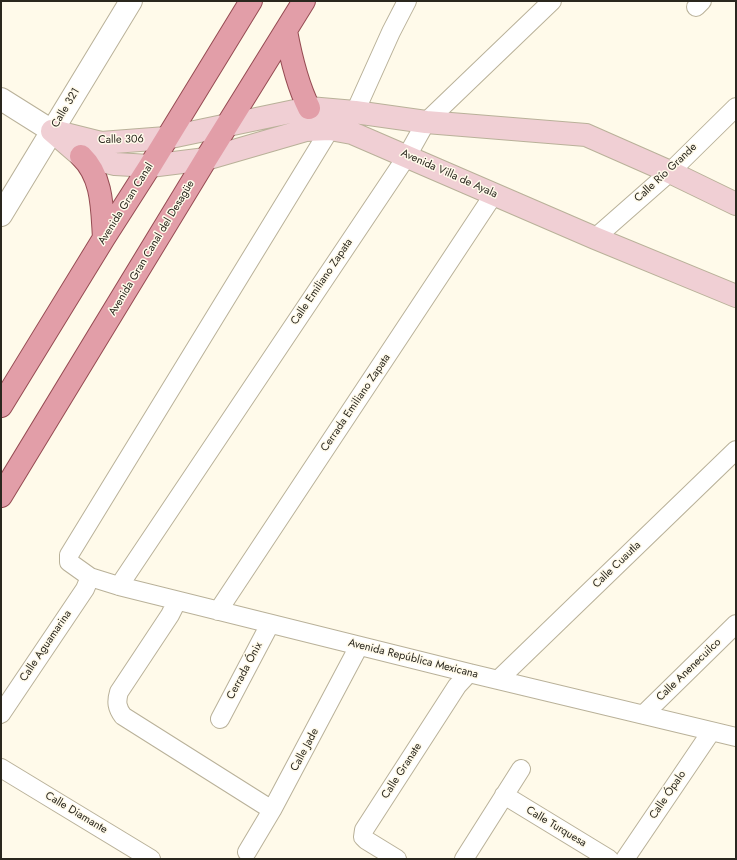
<!DOCTYPE html>
<html>
<head>
<meta charset="utf-8">
<style>
	body { margin:0 }
	#map { position:relative; width:737px; height:860px; overflow:hidden; background:#fffaea; font-family:Jost,sans-serif }
	canvas { display:block }
	.frame { position:absolute; inset:0; border:2px solid #2a271e; pointer-events:none }
</style>
</head>
<body>
<div id="map">
<canvas width="737" height="860"></canvas>
<div class="frame"></div>
</div>
<script>
const g = document.querySelector('canvas').getContext('2d');
g.lineJoin = 'round';
function trace(path, color, width, dash) { g.strokeStyle = color; g.lineWidth = width; g.lineCap = dash ? 'butt' : 'round'; g.setLineDash(dash || []); g.stroke(path); }
function write(font, color, halo, rows, align = 'center') {
  g.font = font + ' Jost,sans-serif'; g.lineWidth = 3; g.setLineDash([]); g.textBaseline = 'middle'; g.strokeStyle = halo; g.fillStyle = color; for (const [text, x, y, turn = 0] of rows) {
    g.save(); g.translate(x, y); g.rotate((+turn || 0) * Math.PI / 180); g.textAlign = isNaN(turn) ? turn : align; if (halo) g.strokeText(text, 0, 0); g.fillText(text, 0, 0); g.restore();
  }
}
const minor = new Path2D(`
	M696,7L702,1
	M355,112L391,32L407,1
	M330,129L69,555V562L90,577L119,586L469,673L736,737
	M595,238L670,172L736,107
	M119,586L407,156L426,122L552,1
	M177,601L170,615L119,692C116,702 117,708 123,716L272,810
	M218,611L494,194
	M498,680L736,450
	M1,714L85,589L90,577
	M643,715L736,624
	M220,719L270,624
	M1,768L151,859
	M504,795L609,859
	M247,852L272,810L359,646
	M397,859L366,840L363,837L364,830L457,686L469,673
	M464,859L521,769
	M625,859L711,732`);
const tertiary = new Path2D(`
	M1,99L52,131
	M1,215L131,1`);
const secondary = new Path2D(`
	M52,131L81,156L115,164L150,166L206,159L306,130L330,129L352,133L595,238L736,296
	M57,132L101,143L166,138L309,108L355,112L426,122L586,135L670,172L736,204`);
const primary = new Path2D(`
	M286,31C291,58 297,84 309,108
	M81,156C103,177 102,209 104,238
	M1,406L104,238L150,166L251,1
	M1,496L206,159L304,1`);
trace(minor, '#b9b199', 20);
trace(tertiary, '#b9b199', 24);
trace(secondary, '#b9b199', 24);
trace(primary, '#954b52', 24);
trace(minor, '#fff', 18);
trace(tertiary, '#fff', 22);
trace(secondary, '#f0cfd4', 22);
trace(primary, '#e29ea8', 22);
write('11px', '#2a271e', '#fffaea', [
	["Calle 321",66,108,-59],
	["Calle 306",121,140,-1],
	["Calle Río Grande",666,173,-43],
	["Avenida Villa de Ayala",449,174,24],
	["Avenida Gran Canal",126,204,-58],
	["Avenida Gran Canal del Desagüe",152,248,-59],
	["Calle Emiliano Zapata",322,282,-56],
	["Cerrada Emiliano Zapata",356,403,-56],
	["Calle Cuautla",617,565,-44],
	["Calle Aguamarina",46,646,-56],
	["Avenida República Mexicana",413,659,14],
	["Calle Anenecuilco",689,670,-44],
	["Cerrada Ónix",245,671,-62],
	["Calle Jade",305,750,-62],
	["Calle Granate",402,771,-57],
	["Calle Ópalo",668,795,-56],
	["Calle Diamante",76,813,31],
	["Calle Turquesa",556,827,31]
]);
</script>
</body>
</html>
